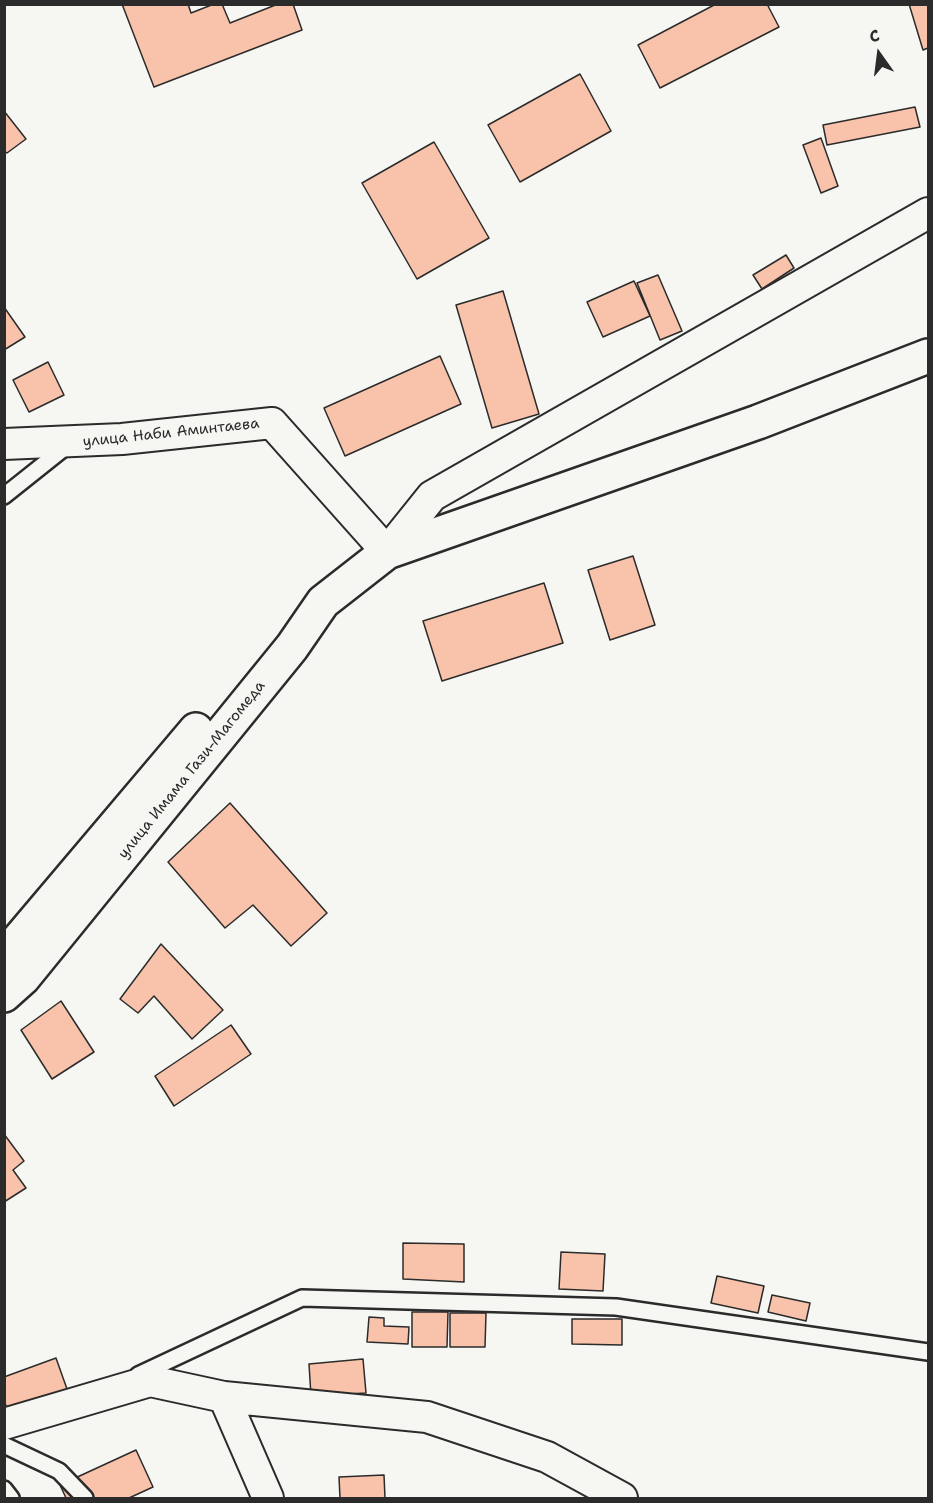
<!DOCTYPE html>
<html>
<head>
<meta charset="utf-8">
<style>
	body { margin:0 }
	#map { position:relative; width:933px; height:1503px; overflow:hidden; background:#f6f6f2; font-family:"Shantell Sans",sans-serif }
	canvas { display:block }
	.frame { position:absolute; inset:0; border:6px solid #2b2b2b; pointer-events:none }
	.north { position:absolute; left:849px; top:24px; width:60px; height:60px; -webkit-text-stroke:4px #f6f6f2; paint-order:stroke; rotate:346deg; font-size:16px; font-weight:700; line-height:24px; text-align:center; color:#2b2b2b }
	.north::after { content:''; display:block; margin:auto; width:21px; height:27px; background:#2b2b2b; clip-path:polygon(50% 0,100% 100%,50% 72%,0 100%) }
</style>
</head>
<body>
<div id="map">
<canvas width="933" height="1503"></canvas>
<div class="frame"></div>
<div class="north">С</div>
</div>
<script>
const g = document.querySelector('canvas').getContext('2d');
g.lineJoin = 'round';
function paint(path, color) { g.fillStyle = color; g.fill(path, 'evenodd'); }
function trace(path, color, width, dash) { g.strokeStyle = color; g.lineWidth = width; g.lineCap = dash ? 'butt' : 'round'; g.setLineDash(dash || []); g.stroke(path); }
function write(font, color, halo, rows, align = 'center') {
  g.font = font + ' "Shantell Sans",sans-serif'; g.lineWidth = 4.5; g.setLineDash([]); g.textBaseline = 'middle'; g.strokeStyle = halo; g.fillStyle = color; for (const [text, x, y, turn = 0] of rows) {
    g.save(); g.translate(x, y); g.rotate((+turn || 0) * Math.PI / 180); g.textAlign = isNaN(turn) ? turn : align; if (halo) g.strokeText(text, 0, 0); g.fillText(text, 0, 0); g.restore();
  }
}
const building = new Path2D(`
	M122,4H188L191,13L214,4H222L230,23L278,4H293L302,30L154,87Z
	M716,4H767L779,27L660,88L638,45Z
	M909,4H928V48L923,50Z
	M580,74L611,131L520,182L488,125Z
	M915,107L920,127L827,145L823,125Z
	M4,111L26,139L7,153L4,151Z
	M821,138L838,186L821,193L803,145Z
	M434,142L489,238L417,279L362,183Z
	M786,255L794,268L762,289L753,275Z
	M658,275L682,331L660,340L637,283Z
	M634,281L650,316L603,337L587,302Z
	M503,291L539,414L492,428L456,305Z
	M4,307L25,337L4,350Z
	M440,356L461,404L345,456L324,408Z
	M48,362L64,395L29,412L13,380Z
	M633,556L655,625L610,640L588,570Z
	M544,583L563,643L442,681L423,621Z
	M230,803L327,913L291,946L253,905L225,928L168,862Z
	M161,944L223,1010L192,1039L154,996L138,1013L120,999Z
	M61,1001L94,1052L52,1079L21,1030Z
	M231,1025L251,1054L174,1106L155,1076Z
	M4,1134L24,1161L13,1170L26,1188L4,1202Z
	M403,1243L464,1244V1282L403,1279Z
	M561,1252L605,1254L603,1291L559,1289Z
	M717,1276L764,1286L758,1313L711,1303Z
	M772,1295L810,1303L806,1321L768,1312Z
	M412,1312H448L447,1347H412Z
	M450,1313H486L485,1347H450Z
	M369,1317L384,1318V1326L409,1327L408,1344L367,1342Z
	M572,1319H622V1345L572,1344Z
	M56,1358L67,1389L8,1410L4,1401V1377Z
	M363,1359L366,1393L311,1396L309,1364Z
	M136,1450L153,1487L129,1498H66L60,1485Z
	M384,1475L385,1498H340L339,1477Z`);
paint(building, '#f8c3aa');
trace(building, '#2b2b2b', 1.5);
const lane = new Path2D(`
	M4,496L68,445
	M138,1375L302,1298L616,1307L928,1352
	M4,1445L59,1471L85,1498
	M4,1489L11,1498`);
const street = new Path2D(`
	M4,444L122,439L272,423L387,552L432,496L928,213
	M224,1397L268,1498
	M4,1424L150,1381L224,1397L427,1417L547,1457L622,1498`);
const secondary = new Path2D(`
	M4,957L196,730
	M4,995L23,978L292,647L323,602L387,552L758,422L928,356`);
trace(lane, '#2b2b2b', 20);
trace(street, '#2b2b2b', 34);
trace(secondary, '#2b2b2b', 38);
trace(lane, '#f6f6f2', 15);
trace(street, '#f6f6f2', 30);
trace(secondary, '#f6f6f2', 33);
write('15px', '#2b2b2b', '#f6f6f2', [
	["улица Наби Аминтаева",171,433,-6],
	["улица Имама Гази-Магомеда",192,770,-51]
]);
</script>
</body>
</html>
